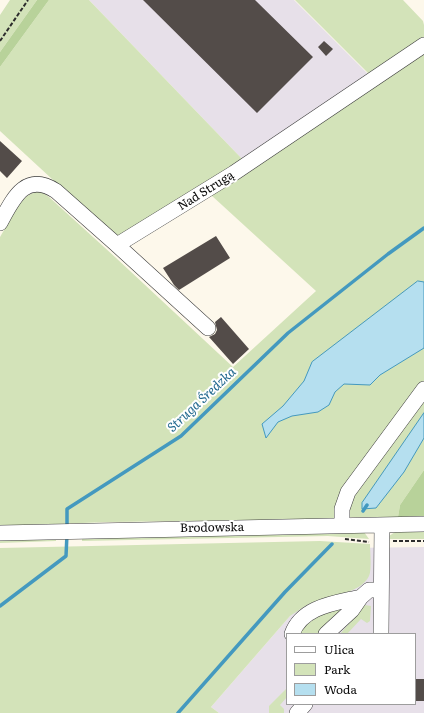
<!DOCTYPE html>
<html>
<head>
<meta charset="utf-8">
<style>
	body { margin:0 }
	#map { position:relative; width:424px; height:713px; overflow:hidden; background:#fdf8eb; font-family:Literata,serif }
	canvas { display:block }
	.legend { position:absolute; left:286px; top:633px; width:130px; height:72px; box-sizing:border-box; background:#fff; border:1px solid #9d9d9d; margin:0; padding:5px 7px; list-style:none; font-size:12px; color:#0b0b0b }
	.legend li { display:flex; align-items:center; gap:8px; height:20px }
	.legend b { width:20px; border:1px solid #9d9d9d }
</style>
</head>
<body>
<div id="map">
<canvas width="424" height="713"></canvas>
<ul class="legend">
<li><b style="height:5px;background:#fff"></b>Ulica</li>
<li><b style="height:11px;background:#d3e3b9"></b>Park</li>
<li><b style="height:11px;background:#b5dfef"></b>Woda</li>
</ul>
</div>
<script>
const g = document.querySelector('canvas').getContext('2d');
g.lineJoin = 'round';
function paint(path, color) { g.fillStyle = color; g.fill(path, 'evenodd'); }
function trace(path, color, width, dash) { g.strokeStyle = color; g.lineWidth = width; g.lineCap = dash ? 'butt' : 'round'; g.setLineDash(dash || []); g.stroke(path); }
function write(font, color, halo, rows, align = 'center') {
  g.font = font + ' Literata,serif'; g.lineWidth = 4; g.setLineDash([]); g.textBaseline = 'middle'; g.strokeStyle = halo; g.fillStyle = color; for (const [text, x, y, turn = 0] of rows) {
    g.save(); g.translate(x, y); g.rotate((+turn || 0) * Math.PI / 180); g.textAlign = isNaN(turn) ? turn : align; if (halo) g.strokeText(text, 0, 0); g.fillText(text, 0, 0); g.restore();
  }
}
paint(new Path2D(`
	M89,0H294L370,76L245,162Z
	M424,547V713H219L211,707L349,548ZM287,634H415V704H287Z`), '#e7e0e9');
paint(new Path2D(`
	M10,0H37L0,52V15Z
	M49,0H89L245,162L118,240L0,131V67Z
	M295,0H403L423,21L424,25V38L370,75Z
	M424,51V383L337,519L109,522L0,526V237L18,206L27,196L39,190L49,197L115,257L233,367L316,291L211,195Z
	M424,396V470L400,505L398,517H348V503Z
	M424,531V539H388L389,536L395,532Z
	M364,532L369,539L328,536L82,541V539L92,537Z
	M0,540H56V541L0,543Z
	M320,541L370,544C370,552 372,570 369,576C360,594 331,595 314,602C305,605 298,611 290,616L211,707L219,713H0V548Z
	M351,603L318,634H299C311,616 332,610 351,603Z
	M365,605L371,606L370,621L367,623L361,619L347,634H340Z
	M287,688V697L280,705L284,709V713H269V706Z`), '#d3e3b9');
paint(new Path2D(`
	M37,0H49L0,67V52Z
	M424,470V516L398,517L400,505Z`), '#b8d29a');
const water = new Path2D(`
	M418,281L424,282V348L380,375L370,385L344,384L335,392L329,405L318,412L292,416L278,422L266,438L262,424L283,406L304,381L312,362Z
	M424,413V438L404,472L376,508L362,509V503Z`);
paint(water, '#b5dfef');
trace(water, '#4499bf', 1);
trace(new Path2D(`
	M363,511L367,505
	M67,528V509L181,436L288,333L388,254L424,228
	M0,606L66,556L67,534
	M178,713L285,592L332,544`), '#4499bf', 3.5);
paint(new Path2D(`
	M143,0H255L313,57L257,113Z
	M324,41L333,49L326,56L318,47Z
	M0,141L22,161L7,178L0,171Z
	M216,236L230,258L179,290L174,285L163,268Z
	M221,317L249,349L233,364L209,337L215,334L217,330L215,322Z
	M415,679H424V701H415Z`), '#534c49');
const minor = new Path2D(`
	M0,223C13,199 25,171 56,191L117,245L234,173L424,45
	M117,245L208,328
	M342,525V509L348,492L424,389
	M0,533L424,524
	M292,634C302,606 336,603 361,597
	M326,634L352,610L361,597L369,590H381
	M381,634L382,525
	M297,713L305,704`);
trace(minor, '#3e3e3e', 16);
trace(new Path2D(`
	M0,41L28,0
	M345,539L369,542
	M393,541H424`), '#2d2d2d', 2, [4, 2]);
trace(minor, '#fff', 15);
write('12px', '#0b0b0b', '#fff', [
	["Nad Strugą",206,191,-32],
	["Brodowska",212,528,-1]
]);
write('italic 13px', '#22698f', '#fff', [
	["Struga Średzka",202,400,-43]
]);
</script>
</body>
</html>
